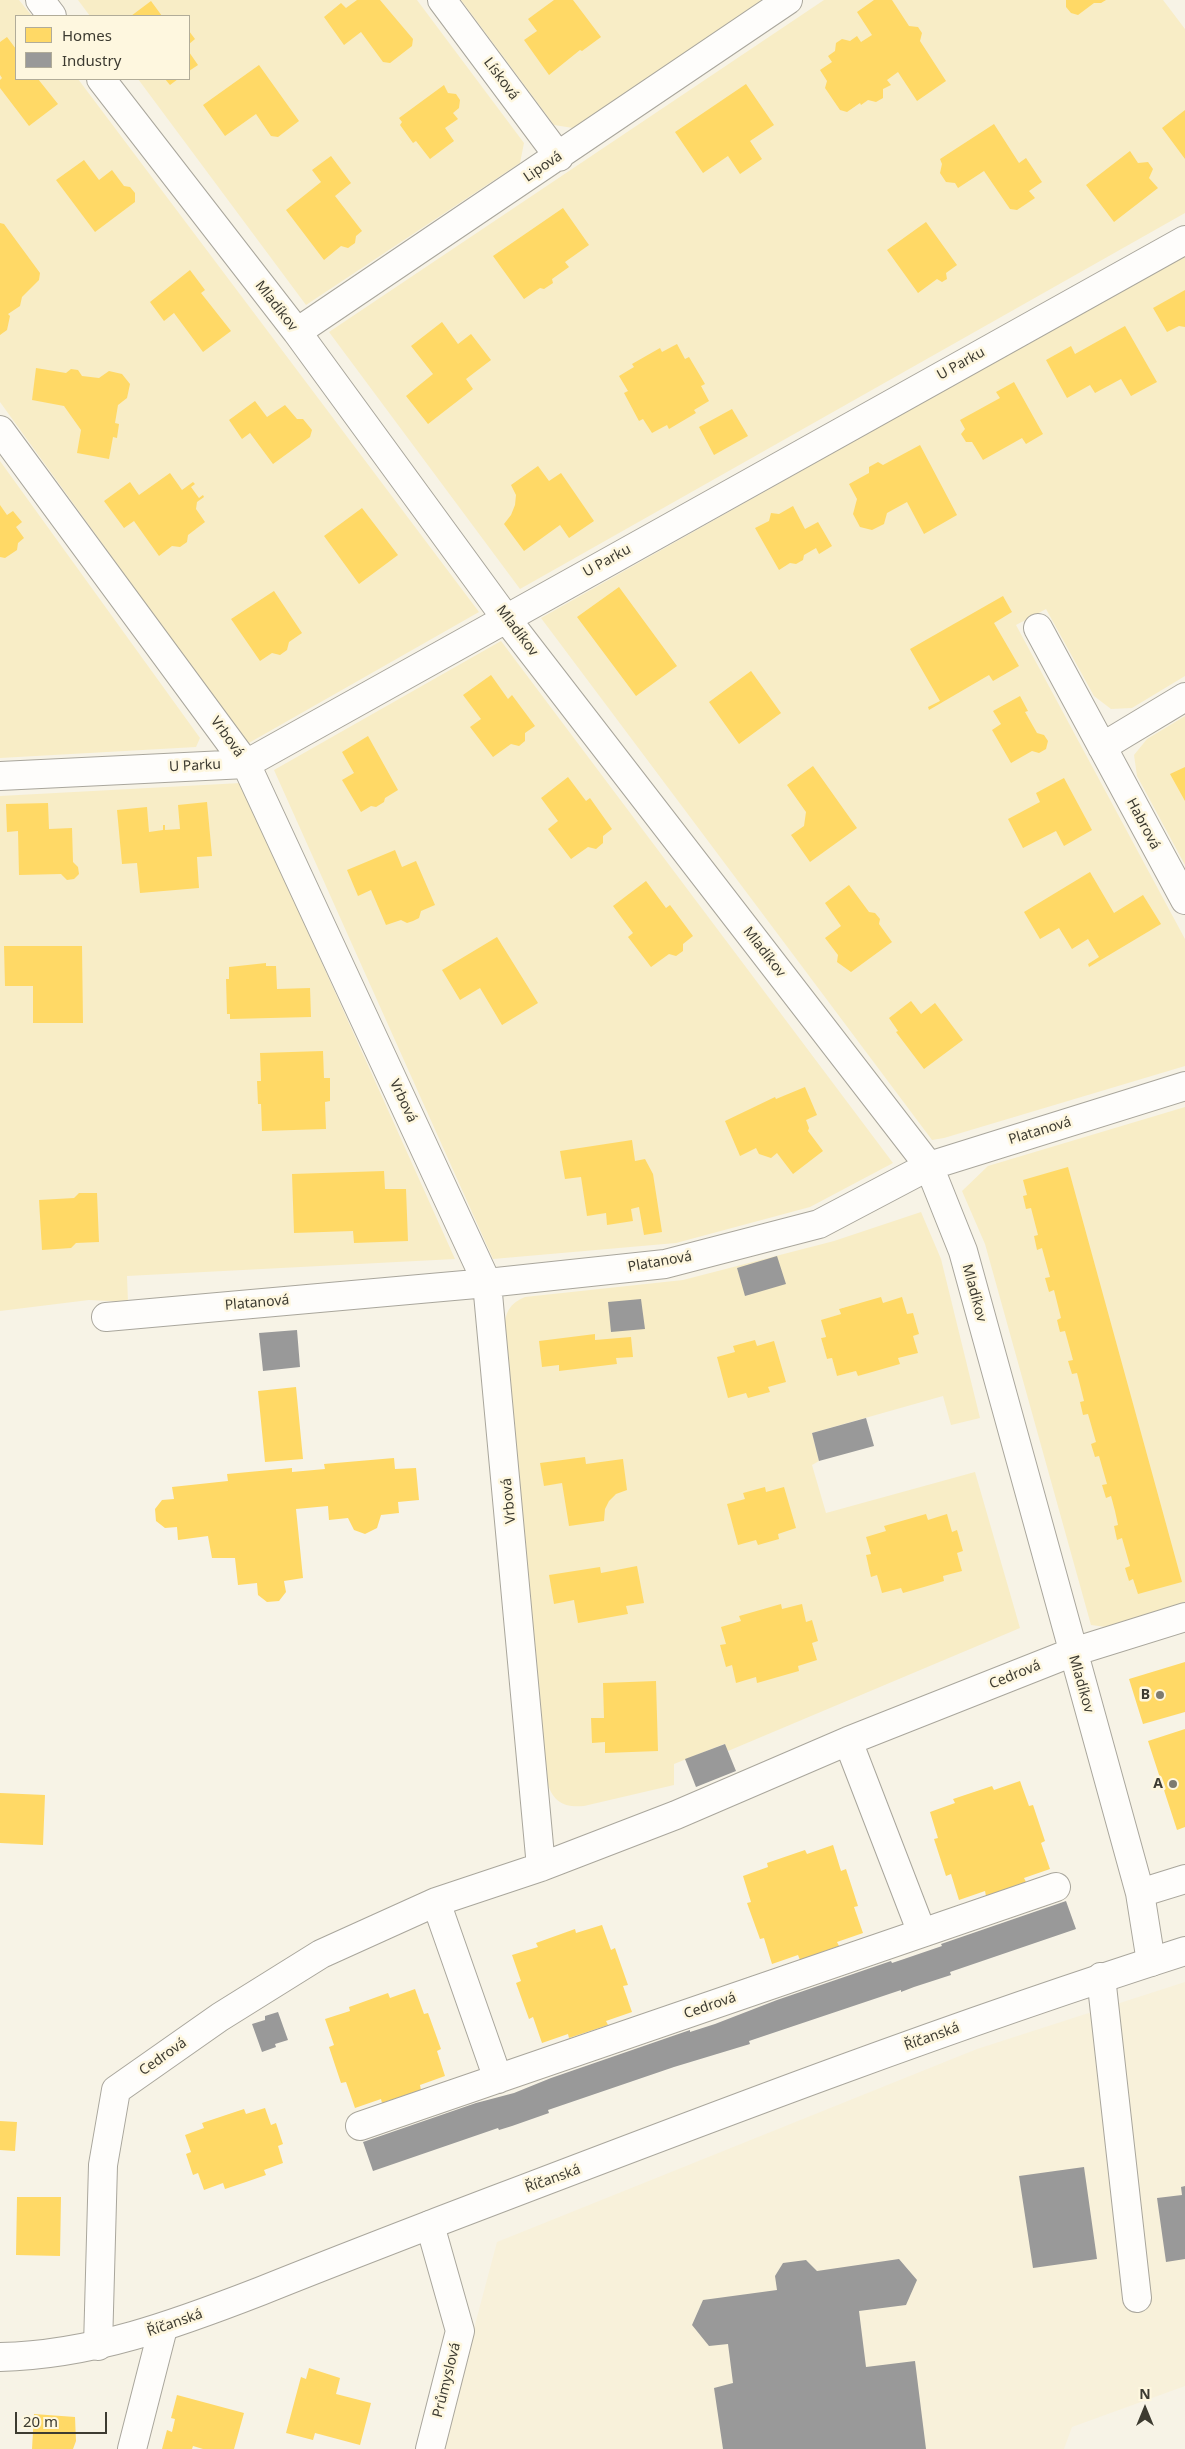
<!DOCTYPE html>
<html>
<head>
<meta charset="utf-8">
<style>
	body { margin:0 }
	#map { position:relative; width:1185px; height:2449px; overflow:hidden; background:#f7f3e6; font-family:"Noto Sans",sans-serif }
	canvas { display:block }
	.legend { position:absolute; left:15px; top:15px; width:175px; height:65px; box-sizing:border-box; background:#fef7df; border:1px solid #b1ac99; margin:0; padding:6px 9px; list-style:none; font-size:15px; color:#3d3b31 }
	.legend li { display:flex; align-items:center; gap:10px; height:25px }
	.legend b { width:25px; border:1px solid #b1ac99 }
	.north { position:absolute; left:1120px; top:2384px; width:50px; height:50px; -webkit-text-stroke:4px #fef7df; paint-order:stroke; rotate:0deg; font-size:14px; font-weight:700; line-height:20px; text-align:center; color:#3d3b31 }
	.north::after { content:''; display:block; margin:auto; width:18px; height:22px; background:#3d3b31; clip-path:polygon(50% 0,100% 100%,50% 72%,0 100%) }
	.scale { position:absolute; left:15px; top:2412px; width:92px; height:22px; box-sizing:border-box; border:2px solid #3d3b31; border-top:0; padding-left:6px; font-size:15px; line-height:18px; white-space:nowrap; color:#3d3b31; -webkit-text-stroke:4px #fef7df; paint-order:stroke }
</style>
</head>
<body>
<div id="map">
<canvas width="1185" height="2449"></canvas>
<ul class="legend">
<li><b style="height:14px;background:#ffd966"></b>Homes</li>
<li><b style="height:14px;background:#999"></b>Industry</li>
</ul>
<div class="north">N</div>
<div class="scale">20 m</div>
</div>
<script>
const g = document.querySelector('canvas').getContext('2d');
g.lineJoin = 'round';
function paint(path, color) { g.fillStyle = color; g.fill(path, 'evenodd'); }
function trace(path, color, width, dash) { g.strokeStyle = color; g.lineWidth = width; g.lineCap = dash ? 'butt' : 'round'; g.setLineDash(dash || []); g.stroke(path); }
function write(font, color, halo, rows, align = 'center') {
  g.font = font + ' "Noto Sans",sans-serif'; g.lineWidth = 5; g.setLineDash([]); g.textBaseline = 'middle'; g.strokeStyle = halo; g.fillStyle = color; for (const [text, x, y, turn = 0] of rows) {
    g.save(); g.translate(x, y); g.rotate((+turn || 0) * Math.PI / 180); g.textAlign = isNaN(turn) ? turn : align; if (halo) g.strokeText(text, 0, 0); g.fillText(text, 0, 0); g.restore();
  }
}
paint(new Path2D(`
	M1185,1982V2386L1072,2427L1064,2449H442L497,2242L977,2049Z`), '#f8f1da');
paint(new Path2D(`
	M0,0H19L32,16H16V79H78L479,612L247,744L0,402Z
	M78,0H417L524,143L520,163L306,305L138,79H189V16H90Z
	M461,0H762L573,128L554,125Z
	M824,0H1163L1185,29V213L520,589L329,332Z
	M1185,254V676L1132,708L1111,709L1094,696L1046,609L1016,625L1185,939V1066L944,1138L932,1140L541,618Z
	M0,461L200,738L196,747L0,758Z
	M501,641L893,1163L810,1207L676,1243L493,1259L274,770Z
	M1185,716V865L1137,776L1134,755L1147,739Z
	M241,783L455,1259L127,1276L128,1302L89,1300L0,1311V796Z
	M1185,1107V1602L1106,1627L1091,1625L985,1244L962,1191L988,1166Z
	M921,1212L941,1259L980,1418L951,1425L943,1396L812,1433L819,1461L812,1465L826,1513L975,1472L1020,1628L728,1751L724,1744L674,1764V1785L584,1806C563,1808 552,1801 547,1781L505,1329C504,1313 510,1303 525,1297L683,1280L834,1241ZM860,1303L878,1369L858,1376L856,1371L837,1376L832,1358L827,1359L821,1338L826,1337L822,1320L841,1314L839,1309Z`), '#f8edc6');
paint(new Path2D(`
	M357,0H380L413,39L412,46L390,63L383,62L361,32L344,45L324,17L341,3L346,8Z
	M554,0H573L601,37L582,51L580,50L549,75L524,40L537,31L528,19Z
	M874,0H892L909,26L918,27L922,33L920,41L946,81L917,101L898,72L887,80L891,85L883,89V98L876,102L868,100L861,105L860,103L847,112L840,110L825,88L827,81L820,70L832,62L828,56L835,51L836,43L842,39L850,41L857,36L861,42L872,35L857,12Z
	M1066,0H1106L1101,3H1094L1078,15L1071,13L1066,7Z
	M151,1L162,16H131Z
	M189,31L195,39L189,44Z
	M7,37L16,49V79H38L58,104L29,126L0,88V80L2,78L0,75V42Z
	M189,52L198,65L189,71Z
	M259,65L299,121L278,137L271,136L256,114L225,136L203,105Z
	M165,79H178L170,85Z
	M746,84L774,125L750,141L762,159L740,174L728,156L703,173L675,132Z
	M444,85L448,93L456,94L460,100L459,108L453,113L458,119L445,128L454,141L430,159L416,141L413,143L400,125L402,122L399,118Z
	M1185,110V159L1162,128Z
	M994,124L1019,163L1026,158L1042,182L1029,191L1035,198L1017,210L1010,209L984,171L958,188L955,183L946,182L940,173L942,164L940,159Z
	M1130,151L1138,163L1148,162L1153,169L1149,178L1158,188L1114,222L1086,185Z
	M331,156L351,183L335,196L362,231L356,236L355,243L348,248L341,246L324,260L286,210L321,182L312,170Z
	M84,160L99,180L112,170L124,186L130,187L135,193V202L95,232L56,180Z
	M563,208L589,245L565,262L569,267L552,279L553,283L544,289L540,288L524,299L493,256Z
	M926,222L957,265L946,273L947,279L942,282L937,279L918,293L887,250Z
	M0,223L4,224L40,273L39,280L22,297L20,306L8,314L10,316L7,330L0,335Z
	M190,270L205,290L201,293L231,331L203,352L174,313L164,321L150,302Z
	M1185,290V327L1179,326L1167,332L1153,308Z
	M442,322L458,344L471,334L491,360L466,379L473,389L428,424L406,396L433,374L411,346Z
	M1125,326L1157,382L1131,396L1121,379L1095,393L1090,385L1067,398L1046,360L1071,346L1075,354Z
	M677,344L685,359L689,357L705,384L701,386L709,401L694,410L696,413L669,429L667,425L652,433L643,419L639,421L624,393L628,391L619,376L634,367L632,364L660,348L662,352Z
	M36,368L66,373L71,369L78,370L82,376L99,378L109,371L122,374L130,384L127,398L118,405L115,423L119,424L117,438L113,437L109,459L77,453L81,430L64,406L32,400Z
	M1014,382L1043,434L1026,444L1022,438L983,460L972,442H966L961,434L965,429L960,420L1000,398L996,392Z
	M255,401L267,417L285,405L297,419H303L312,430L310,437L273,464L250,433L242,439L229,420Z
	M732,409L748,436L714,455L699,427Z
	M920,445L957,515L924,534L907,502L887,513L884,524L872,530L860,527L853,514L857,499L849,484L869,473V467L878,462L883,465Z
	M538,466L549,481L561,473L594,521L569,538L560,525L524,551L504,524L511,515L515,505L516,495L511,485Z
	M170,473L182,490L193,482L195,484L191,487L199,498L203,495L204,497L197,502L196,509L205,522L188,535L187,542L180,547L172,546L159,556L134,521L124,528L104,501L130,482L139,495Z
	M0,505L7,515L13,511L22,522L16,527L24,538L18,543L17,550L5,558L0,557Z
	M793,506L805,529L818,522L832,546L819,554L816,548L804,555L803,560L796,564L790,563L779,570L755,528L769,521L771,513L779,514Z
	M362,508L398,555L359,584L324,536Z
	M619,587L677,666L636,696L577,617Z
	M274,591L302,633L289,642L287,650L280,655L272,653L260,661L231,619Z
	M1003,596L1012,612L994,623L1019,666L993,681L989,675L929,710L928,707L940,701L910,649Z
	M751,671L781,713L739,744L709,702Z
	M491,675L508,699L512,695L535,726L525,733V741L519,746L511,744L493,757L470,727L481,719L463,695Z
	M1020,696L1028,711L1025,712L1037,733L1044,735L1048,741L1046,749L1039,753L1032,751L1011,763L992,730L1001,724L993,711Z
	M368,736L398,790L385,798L384,802L376,807L371,806L361,812L342,780L354,773L342,752Z
	M813,766L857,828L810,862L791,835L804,826L806,812L787,785Z
	M1185,767V801L1170,774Z
	M568,777L586,801L590,798L612,829L603,836V843L596,849L588,847L571,859L548,829L558,821L541,798Z
	M1064,778L1092,830L1064,846L1056,831L1023,848L1008,819L1040,802L1036,793Z
	M207,802L212,856L197,857L199,888L140,893L137,863L122,864L117,810L147,807L149,832L163,830V825H165V830L180,829L178,805Z
	M48,803L49,829L72,828L73,862L78,867L79,874L74,879L67,880L61,874L19,875L18,831L7,832L6,804Z
	M395,850L402,867L416,861L435,905L421,911L419,918L413,921L407,923L401,920L386,925L371,890L358,896L347,870Z
	M1090,872L1114,913L1143,895L1161,924L1089,967L1088,964L1099,957L1088,939L1072,949L1059,928L1040,939L1024,912Z
	M646,881L666,908L670,905L693,936L683,944V951L676,956L669,954L651,967L628,937L633,933L613,906Z
	M849,885L869,912L875,913L880,919L879,924L892,942L851,972L837,962L838,955L825,938L841,926L825,903Z
	M497,937L538,1003L502,1025L480,988L460,1000L442,970Z
	M4,946H82L83,1023H33V986H5Z
	M266,963V966H276L277,989L310,988L311,1017L230,1019V1014H227L226,979H229V967Z
	M911,1001L921,1014L935,1003L963,1040L924,1069L896,1032L898,1031L889,1018Z
	M323,1051L324,1078H330V1101L325,1102L326,1129L262,1131L261,1104H258L257,1081H261L260,1053Z
	M805,1087L817,1115L806,1120L809,1128L808,1131L823,1151L793,1174L777,1153L771,1158L759,1154L756,1148L740,1156L725,1121L775,1097L776,1099Z
	M632,1140L635,1161L645,1159L653,1174L662,1232L644,1235L639,1207L631,1209L633,1221L607,1225L606,1213L587,1216L581,1177L565,1179L560,1151Z
	M1068,1167L1182,1582L1138,1594L1133,1579L1129,1581L1125,1568L1130,1566L1122,1538L1117,1540L1114,1526L1118,1525L1115,1511L1111,1496L1106,1498L1102,1485L1107,1484L1099,1456L1095,1457L1091,1444L1096,1442L1088,1414L1083,1415L1080,1402L1084,1401L1077,1373L1072,1374L1068,1361L1073,1360L1065,1331L1060,1332L1057,1320L1061,1318L1054,1290L1049,1292L1045,1278L1050,1277L1042,1248L1037,1250L1034,1236L1038,1235L1031,1208L1026,1209L1023,1196L1027,1195L1023,1180Z
	M384,1171L385,1189H406L408,1241L354,1243L353,1231L294,1233L292,1174Z
	M79,1193H97L99,1242L76,1243L71,1248L42,1250L39,1200L74,1198Z
	M881,1297L883,1303L902,1297L907,1314L913,1313L919,1334L913,1336L918,1353L898,1358L900,1364L858,1376L856,1371L837,1376L832,1358L827,1359L821,1338L826,1337L821,1320L841,1314L839,1309Z
	M595,1334V1340L631,1337L633,1357L616,1358L617,1364L559,1371V1365L542,1367L539,1341Z
	M755,1340L757,1346L774,1341L786,1382L768,1387L770,1392L748,1398L746,1393L728,1398L717,1357L735,1352L733,1346Z
	M296,1387L303,1459L265,1462L258,1391Z
	M585,1457L586,1464L623,1459L627,1490L616,1494L609,1501L605,1509L604,1521L569,1526L562,1483L544,1486L540,1463Z
	M394,1458L395,1469L416,1468L419,1500L398,1502L399,1513L381,1515L377,1528L365,1534L354,1530L348,1518L329,1520L328,1506L296,1509L303,1578L284,1581L286,1592L279,1601L267,1602L258,1595L257,1583L238,1585L235,1558H212L208,1536L178,1540L177,1527L165,1528L156,1521L155,1509L162,1500L174,1499L172,1487L228,1481L227,1474L292,1468V1472L325,1469L324,1464Z
	M765,1487L766,1492L784,1487L796,1528L778,1534L779,1539L758,1545L756,1540L738,1545L727,1504L745,1499L743,1493Z
	M926,1514L928,1520L947,1514L952,1532L957,1530L963,1551L957,1553L962,1571L943,1576L944,1581L924,1587L903,1593L901,1588L882,1593L877,1575L871,1577L866,1555L871,1554L866,1537L886,1531L884,1526Z
	M637,1566L644,1603L626,1606L628,1614L578,1623L574,1600L554,1604L549,1575L600,1567L601,1573Z
	M781,1604L782,1609L802,1604L806,1622L812,1620L818,1641L812,1643L817,1660L798,1666L799,1671L757,1683L756,1677L736,1683L732,1665L726,1667L720,1645L726,1644L721,1627L741,1621L739,1616Z
	M1185,1662V1712L1143,1724L1129,1679Z
	M656,1681L658,1751L605,1753V1742L592,1743L591,1718H604L603,1683Z
	M1185,1729V1827L1177,1830L1148,1741Z
	M1020,1781L1029,1806L1033,1805L1045,1841L1041,1843L1050,1869L1024,1878L1026,1882L986,1896L985,1891L959,1900L951,1874L946,1876L934,1839L938,1838L930,1812L955,1803L953,1799L992,1786L994,1790Z
	M0,1793L45,1795L43,1845L0,1843Z
	M833,1845L841,1871L846,1869L858,1906L854,1907L863,1933L837,1942L839,1946L800,1960L798,1955L772,1964L764,1938L760,1939L747,1903L751,1902L743,1876L768,1867L767,1863L805,1850L807,1854Z
	M602,1925L611,1950L615,1948L628,1985L623,1986L632,2012L606,2021L608,2025L569,2038L568,2034L542,2043L533,2017L529,2019L516,1983L521,1981L512,1955L538,1947L536,1943L575,1929L576,1933Z
	M415,1989L424,2014L428,2013L441,2049L437,2051L445,2076L420,2085L421,2090L382,2103L381,2099L355,2108L346,2082L341,2083L329,2047L334,2045L325,2019L350,2011L349,2007L388,1993L390,1998Z
	M265,2108L271,2125L276,2123L283,2144L278,2146L283,2163L264,2170L266,2175L246,2182L225,2189L223,2183L204,2190L198,2173L193,2175L186,2154L191,2152L185,2135L204,2128L202,2123L244,2109L246,2114Z
	M0,2121L17,2122L15,2151L0,2150Z
	M17,2197H61L60,2256L16,2255Z
	M309,2368L340,2378L336,2394L371,2403L360,2445L315,2433L313,2440L286,2433L301,2377L306,2379Z
	M177,2395L244,2413L234,2449H203L193,2446L192,2449H162L167,2430L172,2432L175,2419L171,2418Z
	M34,2414L75,2417L76,2441L73,2449H32Z`), '#ffd966');
paint(new Path2D(`
	M777,1256L786,1284L745,1296L737,1268Z
	M641,1299L645,1329L611,1332L608,1302Z
	M297,1330L300,1367L263,1371L259,1333Z
	M866,1418L874,1446L819,1461L812,1433Z
	M725,1744L736,1771L696,1787L685,1759Z
	M1066,1901L1076,1929L950,1972L951,1975L914,1987L901,1992V1990L749,2041L750,2044L674,2067L548,2110L549,2113L512,2126L499,2130L498,2128L373,2171L363,2142L476,2103L514,2093L551,2078L690,2030V2032L715,2024L777,2000L891,1961L892,1963L904,1959L942,1946L941,1944Z
	M278,2012L288,2040L275,2044L276,2047L262,2052L252,2024L265,2020V2016Z
	M1084,2167L1097,2259L1033,2268L1019,2176Z
	M1185,2186V2259L1166,2262L1157,2198L1182,2195L1181,2187Z
	M899,2259L917,2280L906,2305L859,2311L866,2367L915,2361L926,2449H723L714,2388L733,2383L728,2344L709,2346L692,2325L703,2300L777,2290L775,2276L783,2263L806,2260L817,2271Z`), '#999');
const minor = new Path2D(`
	M40,0L52,16
	M442,0L559,157
	M101,79L297,332L505,617L929,1166L963,1251L1140,1893L1151,1962
	M297,332L788,0
	M0,430L246,764L487,1283L541,1867
	M1038,628L1185,900
	M1102,747L1185,697
	M0,776L246,764L1185,240
	M106,1317L487,1283L665,1264L819,1224L929,1166L1185,1086
	M848,1741L922,1933
	M1140,1893L1185,1879
	M436,1902L498,2079
	M1101,1977L1137,2298
	M360,2126L1056,1887
	M98,2346L103,2165L116,2090L220,2017L321,1954L436,1902L541,1867L676,1815L848,1741L1073,1652L1185,1617
	M132,2449L163,2328
	M430,2449L460,2331L430,2225`);
const major = new Path2D(`
	M0,2357C92,2355 176,2324 261,2291C318,2268 375,2246 432,2224C681,2129 931,2032 1185,1951`);
trace(minor, '#a9a69c', 30);
trace(major, '#a9a69c', 30);
trace(minor, '#fefdfb', 28);
trace(major, '#fefdfb', 28);
for (const [x, y, r, color] of [
	[1160,1695,5,"#7e7b70"],
	[1173,1784,5,"#7e7b70"]
]) { const dot = new Path2D(); dot.arc(x, y, r, 0, 2 * Math.PI); g.fillStyle = color; g.fill(dot); trace(dot, '#fef7df', 2); }
write('14px', '#3d3b31', '#fef7df', [
	["Lísková",501,79,53],
	["Lipová",543,167,-34],
	["Mladíkov",276,306,52],
	["U Parku",961,364,-29],
	["U Parku",607,561,-29],
	["Mladíkov",517,631,53],
	["Vrbová",227,737,54],
	["U Parku",195,766,-3],
	["Habrová",1143,824,62],
	["Mladíkov",764,952,52],
	["Vrbová",403,1101,65],
	["Platanová",1040,1131,-17],
	["Platanová",660,1262,-10],
	["Mladíkov",974,1293,75],
	["Platanová",257,1303,-5],
	["Vrbová",509,1501,-96],
	["Cedrová",1015,1675,-22],
	["Mladíkov",1081,1684,74],
	["Cedrová",710,2006,-19],
	["Říčanská",932,2037,-20],
	["Cedrová",163,2057,-35],
	["Říčanská",553,2179,-20],
	["Říčanská",175,2323,-19],
	["Průmyslová",447,2380,-76]
]);
write('bold 14px', '#3d3b31', '#fef7df', [
	["B",1150,1695],
	["A",1163,1784]
], 'right');
</script>
</body>
</html>
